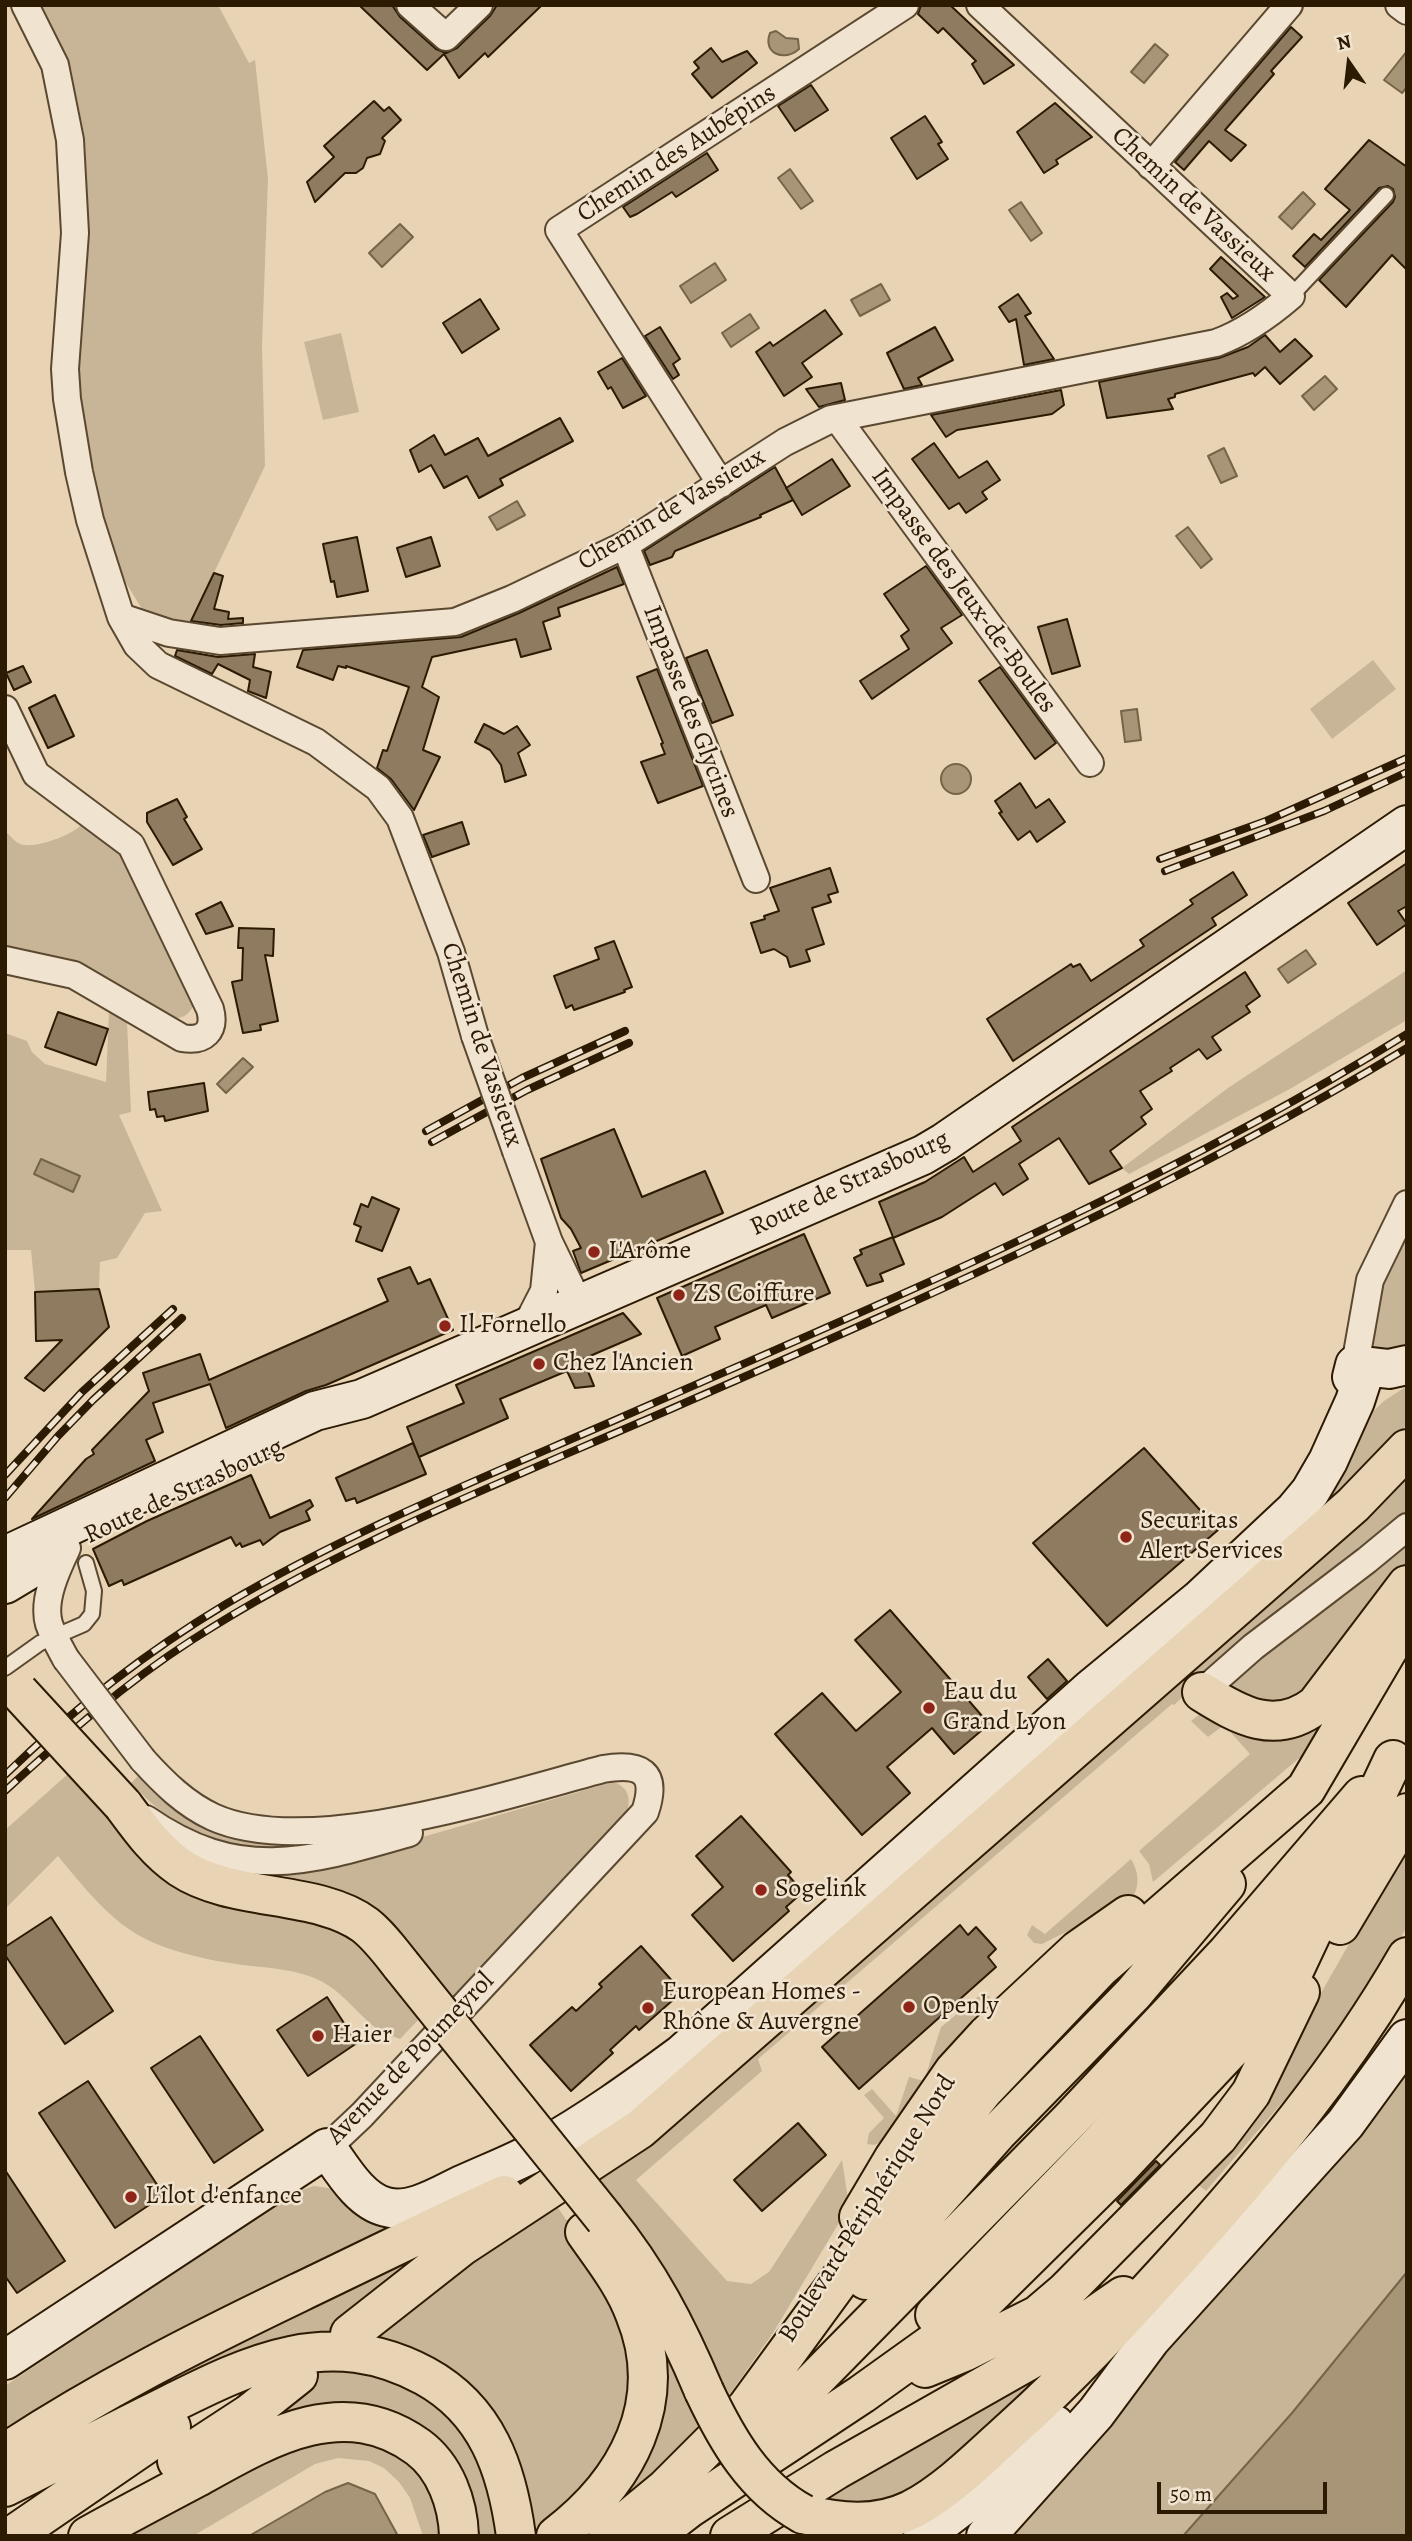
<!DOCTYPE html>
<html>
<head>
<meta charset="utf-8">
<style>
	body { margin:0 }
	#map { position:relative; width:1412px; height:2541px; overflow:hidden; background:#e8d4b5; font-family:Alegreya,serif }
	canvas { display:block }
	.frame { position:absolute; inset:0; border:7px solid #2c1a03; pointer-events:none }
	.north { position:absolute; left:1314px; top:28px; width:70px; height:70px; -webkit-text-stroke:5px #f0e3cf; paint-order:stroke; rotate:346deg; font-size:19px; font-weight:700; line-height:28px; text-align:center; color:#2c1a03 }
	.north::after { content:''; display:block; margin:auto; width:24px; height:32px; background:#2c1a03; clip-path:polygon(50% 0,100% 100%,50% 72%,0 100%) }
	.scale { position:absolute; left:1157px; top:2482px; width:170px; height:32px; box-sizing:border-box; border:4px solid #2c1a03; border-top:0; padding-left:9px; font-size:21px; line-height:24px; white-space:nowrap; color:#2c1a03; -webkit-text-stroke:5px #f0e3cf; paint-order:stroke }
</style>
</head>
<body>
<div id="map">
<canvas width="1412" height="2541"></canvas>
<div class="frame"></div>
<div class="north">N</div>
<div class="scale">50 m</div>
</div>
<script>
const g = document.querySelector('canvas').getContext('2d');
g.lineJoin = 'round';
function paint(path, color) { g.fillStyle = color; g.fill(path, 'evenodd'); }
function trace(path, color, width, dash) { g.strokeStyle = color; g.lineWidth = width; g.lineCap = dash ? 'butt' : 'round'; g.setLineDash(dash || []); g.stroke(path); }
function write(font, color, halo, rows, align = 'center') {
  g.font = font + ' Alegreya,serif'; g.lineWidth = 5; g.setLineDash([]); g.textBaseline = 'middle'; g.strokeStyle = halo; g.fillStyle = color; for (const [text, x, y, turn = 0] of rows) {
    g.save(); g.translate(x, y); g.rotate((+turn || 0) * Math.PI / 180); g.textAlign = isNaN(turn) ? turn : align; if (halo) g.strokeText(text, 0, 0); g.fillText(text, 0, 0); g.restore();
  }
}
paint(new Path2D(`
	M40,5H218L249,63L255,60L268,179L262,346L265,466L189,625L142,609L123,578L104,521L90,464L77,381L88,241L85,138L70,65Z
	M341,333L359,412L323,420L304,342Z
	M1373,660L1396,689L1332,739L1310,709Z
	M81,825L119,851L180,970L194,1004C190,1014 182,1020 171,1018L29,955L5,947V831C9,834 13,840 18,843C30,851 71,836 81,825Z
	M1407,970V1020L1288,1090L1129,1174L1122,1168L1228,1088Z
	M109,1010L127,1022L131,1112L119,1115L162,1211L145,1213L117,1258L100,1262L99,1289L35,1292L31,1250H5V1033L27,1041L32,1052L45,1064L106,1082Z
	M1407,1215V1347L1404,1349L1377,1351L1372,1341L1385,1263Z
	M1407,1386V1424L1369,1472L618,2118L1361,1423L1384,1401Z
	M1407,1460V1515L1246,1638L1174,1705L1172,1704L758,2059L762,2071L636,2180L727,2281L751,2284L769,2272L842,2160L849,2206L773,2333L722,2405L585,2178Z
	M1407,1532V1570L1292,1711L1228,1691V1682Z
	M1206,1713L1305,1724H1328L1304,1754L1153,1882L1149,1864L1139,1851L1250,1754L1224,1725L1208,1737L1191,1721L1200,1714Z
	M143,1771L155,1783L315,1838L317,1845C247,1858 179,1837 131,1783Z
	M69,1773L354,1929L421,2017L400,2039C392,2036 383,2033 376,2028C355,2012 340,1988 314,1978C288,1967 257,1968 230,1963C202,1959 162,1949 138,1935C106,1916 82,1885 58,1856L5,1909V1830Z
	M613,1782C630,1787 632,1802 625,1816L452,1999L229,1867L357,1856Z
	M1407,1842V1927L1367,1993L1323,2055L1206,2191L1191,2179L1263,2095Z
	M1131,1859C1139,1872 1140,1886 1132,1899L1042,1944L1034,1943L1027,1935L1032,1925L1045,1934Z
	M985,1991L996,2006L883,2141L874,2145L867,2144L869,2133L884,2118L864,2095L872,2089L896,2116L909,2077L924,2081L941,2027Z
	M1407,2054V2272L1292,2413L1183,2536H998Z
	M314,2186L335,2189L411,2224L5,2442V2386L296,2192Z
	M554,2202L608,2281L638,2352L620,2449L538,2536L522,2467L505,2437L359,2339Z
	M465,2219L330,2336L5,2460Z
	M642,2309L707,2422L630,2500L605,2507L620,2489Z
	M1097,2329L1013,2416L890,2505L814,2504Z
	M329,2369L361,2371L408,2385L446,2413L482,2460L502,2536H470L420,2432L225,2441L313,2371Z
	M308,2437L382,2438L425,2470L446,2536H423L410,2498L399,2482L384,2468L369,2461L338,2458L315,2464L193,2536H110Z`), '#c8b497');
const water = new Path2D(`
	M776,31L786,38L798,39L799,49C785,62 762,54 770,33Z
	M1155,44L1168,55L1144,83L1131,72Z
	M1407,51V87L1402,93L1384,80Z
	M790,169L813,201L801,209L778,178Z
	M1303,192L1315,204L1292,229L1279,217Z
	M1021,202L1042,233L1031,241L1009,210Z
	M400,224L413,237L382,267L369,253Z
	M715,263L726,280L691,303L680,286Z
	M881,284L890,300L860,316L851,300Z
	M750,314L759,328L731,347L722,333Z
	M1325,376L1337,389L1314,410L1302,396Z
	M1224,448L1237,476L1221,483L1208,456Z
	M517,501L525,515L497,530L489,517Z
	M1188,527L1212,559L1201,568L1176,536Z
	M1137,709L1141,740L1125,742L1121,711Z
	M941 779a15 15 0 1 1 30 0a15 15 0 1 1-30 0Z
	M1306,950L1316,964L1288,983L1278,969Z
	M243,1058L253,1067L226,1093L217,1084Z
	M41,1159L80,1176L73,1192L34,1174Z
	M1407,2272V2536H1183L1292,2413Z
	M348,2483L375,2494L398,2536H249L325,2492Z`);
paint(water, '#a89578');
trace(water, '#766449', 2);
const building = new Path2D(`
	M359,5H392L400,17L436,49L446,53L457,48L490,16L497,5H542L488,57L485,53L459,78L444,54L427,70Z
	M921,5H950L1014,65L984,84L972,64L976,61L943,28L938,33L918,14Z
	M1291,27L1302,37L1271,71L1274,74L1225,130L1246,145L1231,161L1209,141L1184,170L1175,162Z
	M711,48L722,62L747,51L757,63L712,98L692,74L699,68L694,62Z
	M811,85L828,110L795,131L778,106Z
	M374,101L384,111L389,107L401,120L382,138L385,141L380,154L367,158L363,168L356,173H345L315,202L307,182L334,157L324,146Z
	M1055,103L1092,137L1056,160L1058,164L1044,173L1017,132Z
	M925,116L942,142L938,144L948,159L917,179L891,138Z
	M1369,140L1407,167V270L1392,255L1346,307L1319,280L1393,202L1395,197L1393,189L1388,186L1379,188L1305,267L1293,256L1314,234L1321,240L1350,210L1325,189Z
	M707,153L718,170L676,197L672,192L637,214L630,217L623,207Z
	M1221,257L1265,297L1232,318L1221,297L1227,293L1233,299L1238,296L1210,269Z
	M1018,294L1031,313L1025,316L1054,359L1024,365L1016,319L1009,322L999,307Z
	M480,299L499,329L462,353L443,323Z
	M825,310L842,334L802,363L812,377L784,396L756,352L770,342L773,346Z
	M660,327L680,359L673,364L679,375L673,379L645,336Z
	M935,327L953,360L918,378L922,385L904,389L887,353Z
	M1265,335L1280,352L1295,339L1312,356L1280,384L1265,367L1255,376L1253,373L1175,394V397L1168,399L1173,409L1107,418L1099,382L1219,358L1248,347Z
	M622,358L646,396L623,408L611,387L608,389L598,372Z
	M841,383L845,400L819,407L806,389Z
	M1061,390L1064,405L1052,414L957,430L946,437L931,415Z
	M560,418L573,441L500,479L503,485L479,498L467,476L444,488L431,465L419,472L410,450L434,435L445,455L478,438L488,456Z
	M934,443L959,478L987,461L1000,480L982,492L987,499L966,513L959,503L949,509L912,459Z
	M832,459L850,486L802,515L786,488Z
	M775,467L793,500L760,515L761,517L675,551L672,557L650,565L644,551Z
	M357,537L368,591L337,597L334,581L331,582L323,544Z
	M431,537L440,566L406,577L397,548Z
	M926,566L962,615L941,628L952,643L872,699L860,681L909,649L901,636L909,630L884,594Z
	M617,567L624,584L558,608L560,616L543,622L551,649L521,657L516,639L432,657L422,687L439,697L423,750L440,757L414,810L391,779L377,768L383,750L387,751L409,687L346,666V668L338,666L333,680L297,667L303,650L461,637L519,613Z
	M214,573L223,576L214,609L229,612L228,619L243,618V623L221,625L191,621Z
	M1067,619L1080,666L1052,674L1038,627Z
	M177,650L218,657L255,654L253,667L271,672L266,698L248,691L250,680L218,664L212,674L175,656Z
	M707,650L733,715L712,723L686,658Z
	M23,666L31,682L14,690L6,673Z
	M1000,667L1056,743L1035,759L979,681Z
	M657,669L703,786L658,803L641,762L665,754L661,744L663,743L637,677Z
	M55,695L74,736L48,748L29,708Z
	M484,724L504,734L517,726L530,745L518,753L526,775L505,782L501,765L490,750L475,742Z
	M1020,783L1036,808L1049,799L1065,822L1037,842L1030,831L1018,840L999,813L1002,812L995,801Z
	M177,799L187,817L184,819L202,849L173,865L147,822V813Z
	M462,822L469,844L432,857L423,835Z
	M1407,863V906L1398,911L1407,924L1377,945L1348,903Z
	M830,868L838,892L828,895L831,902L812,908L824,944L806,950L810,961L790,967L787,957L774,949L761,953L751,923L765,919L764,916L779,911L770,888Z
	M1233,872L1247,895L1212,918L1216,925L1013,1061L987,1019L1071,964L1073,967L1080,964L1091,981L1144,946L1140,940L1193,904L1190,900Z
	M221,902L233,926L206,934L196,914Z
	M239,928L274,929L273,956L265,955L278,1021L260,1025L261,1030L243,1033L232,982L242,980L243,948H238Z
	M614,941L632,987L624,990L625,992L574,1010L572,1005L566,1008L554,976L599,959L595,948Z
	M1245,972L1260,996L1246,1006L1250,1012L1212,1037L1221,1050L1207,1059L1199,1049L1170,1068L1172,1071L1140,1091L1152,1109L1141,1117L1146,1124L1110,1151L1122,1168L1089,1184L1059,1138L1019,1164L1028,1179L1003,1195L995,1183L942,1217L893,1238L904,1264L880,1274L883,1281L867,1286L854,1258L862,1254L860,1250L893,1237L879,1202L925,1182L964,1157L973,1172L1021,1141L1012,1127Z
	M58,1012L108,1029L96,1065L45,1047Z
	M204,1083L208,1111L165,1121L164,1116L157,1117L155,1109L150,1110L148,1092Z
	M614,1129L642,1197L705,1171L723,1213L581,1273L573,1251L581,1248L571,1229L561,1218L541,1159Z
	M372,1197L399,1209L382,1251L356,1241L361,1227L354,1224L361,1204L368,1207Z
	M804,1234L830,1293L772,1318L766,1305L715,1327L720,1339L682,1356L657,1298Z
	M410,1267L418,1284L430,1279L453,1330L326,1385L306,1391L226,1428L210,1384L153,1403L163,1432L146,1440L155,1461L32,1519L86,1459L94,1454L92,1450L149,1391L143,1373L200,1354L209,1380L388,1301L378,1279Z
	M99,1289L109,1327L44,1391L25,1378L62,1340L36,1341L35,1292Z
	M623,1313L641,1334L583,1359L594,1386L575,1388L567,1371L500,1399L508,1418L419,1457L407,1427L464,1403L456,1385Z
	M413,1443L426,1474L357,1503L355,1498L346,1501L336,1478Z
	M1144,1448L1218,1530L1107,1626L1033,1543Z
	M251,1475L270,1518L310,1500L313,1506L306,1511L310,1520L280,1532L263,1545L260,1540L242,1547L240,1543L236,1546L231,1537L124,1585L122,1580L109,1586L93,1549L147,1521Z
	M890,1610L989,1724L954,1754L932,1728L887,1767L910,1793L862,1835L775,1734L822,1693L856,1731L901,1692L855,1640Z
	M1048,1659L1067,1681L1047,1699L1028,1677Z
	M741,1816L791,1872L788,1875L803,1892L786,1907L789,1911L733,1961L692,1915L723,1887L696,1856Z
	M51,1917L113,2011L65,2044L5,1955V1947Z
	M960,1925L968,1935L976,1927L996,1949L988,1957L996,1967L859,2089L822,2047Z
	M641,1946L682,1992L639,2030L636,2026L610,2050L613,2053L571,2091L530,2045L572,2007L576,2011L602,1987L599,1984Z
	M327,1997L357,2043L308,2076L277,2030Z
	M200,2036L263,2130L214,2163L151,2068Z
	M88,2081L164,2195L115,2228L39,2113Z
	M798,2123L826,2155L762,2211L734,2180Z
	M1156,2161L1160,2165L1121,2205L1117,2201Z
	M5,2170L65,2261L17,2293L5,2276Z`);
paint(building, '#8e7b60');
trace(building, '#2c1a03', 2);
const lane = new Path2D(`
	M1291,296L1386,195
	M5,1668L40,1643L84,1624L92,1614L94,1591L86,1563`);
const street = new Path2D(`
	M25,5L55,65L70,140L75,233L65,369L67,399L79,472L90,520L121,617
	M410,5L446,37L479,5
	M1399,5L1407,11
	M1151,166L1289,5
	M837,418L1090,763
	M721,484L559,230L905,5
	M625,545L756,879
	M5,709L36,774L131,845L210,1009C216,1031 204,1042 182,1038L74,975L5,960
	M475,1036L451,952L400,818L378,788L316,742L158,665L137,645L121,617L169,633L220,641L455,622L512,599L625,545L785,442L831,419L1216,343C1243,333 1269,315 1291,296L980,5
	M516,1151L549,1242L579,1304
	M525,1328L544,1291L549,1242
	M1355,1365L1370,1280L1407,1204
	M66,1659C60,1648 53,1636 49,1624C42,1600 57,1569 67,1548
	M1202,1692L1253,1647L1367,1560L1407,1527
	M143,1760C164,1783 185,1804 213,1817C308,1860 505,1795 603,1769C640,1763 659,1771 645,1812L362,2115L327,2148
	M146,1819C239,1884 309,1862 409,1833`);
const secondary = new Path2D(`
	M1352,1377L1355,1365L1389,1369L1407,1365
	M5,1556L315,1411L362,1399L923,1155L945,1142L1407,825
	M5,1584L55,1554
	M5,2360L327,2148C342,2169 360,2201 386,2207C411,2214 441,2195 462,2185C488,2173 515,2163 540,2149C590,2121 636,2088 682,2054L1091,1689L1199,1600L1295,1510L1310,1492L1328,1461L1355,1401L1366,1367
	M923,2536L1003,2475L1055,2425
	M986,2536L1096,2413L1151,2339L1345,2124L1407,2039`);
const highway = new Path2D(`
	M1202,1692C1240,1716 1276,1736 1316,1705L1407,1585
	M123,1805C140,1828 156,1851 181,1868C232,1902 318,1890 365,1925C379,1936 390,1951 401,1965
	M1340,1925L1407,1813
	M859,2217L894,2158L954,2071L987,2035L1078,1950L1128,1915
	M605,2219C649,2273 677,2327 704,2391
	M866,2280L997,2133L1133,1994L1226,1884
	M935,2315L1098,2146L1247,1985L1312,1885
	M350,2334L462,2246L640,2129L1353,1505L1407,1449
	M925,2368L964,2352L1038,2315L1065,2292L1218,2137L1251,2093L1300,1992
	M744,2411L928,2159L983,2091L1100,1968L1306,1789L1407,1617
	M5,2453C99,2391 198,2341 298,2293C367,2260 435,2226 504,2195
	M741,2455L1071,2119L1227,1953L1362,1796
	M177,2461L249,2414L298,2375
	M5,2487C53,2463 101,2439 148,2415C241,2369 323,2321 425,2376C487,2410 507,2469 516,2536
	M803,2514C840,2523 876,2527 911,2510C948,2491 984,2454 1014,2427C1071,2376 1122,2320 1173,2264C1261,2167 1341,2071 1407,1957
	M12,2536L171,2427
	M88,2536C124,2516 160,2497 196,2478C266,2439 342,2392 418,2447C445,2467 458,2503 459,2536
	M556,2536C627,2482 671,2402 635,2314C624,2284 603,2258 585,2232
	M608,2536L665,2489L746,2408
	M653,2536L688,2509L862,2394L964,2321L1119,2168L1283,1994L1393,1760
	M730,2536L836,2470L1035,2357L1123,2296`);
trace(lane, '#5b4830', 18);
trace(street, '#5b4830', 30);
trace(secondary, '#2c1a03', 42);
trace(highway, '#2c1a03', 42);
trace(lane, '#f0e3cf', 14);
trace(street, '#f0e3cf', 26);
trace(secondary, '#f0e3cf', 38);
trace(highway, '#e8d4b5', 38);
const rail = new Path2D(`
	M1160,859L1266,821L1407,758
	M1165,871L1324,811L1407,772
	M426,1131L522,1078L625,1031
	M432,1142L527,1090L629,1043
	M5,1475L82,1392L173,1309
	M5,1498L58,1436L93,1400L182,1318
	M5,1775C72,1710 146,1652 226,1604C357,1527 500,1471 638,1410C900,1295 1164,1185 1407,1034
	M5,1791C64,1737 124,1684 192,1640C343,1542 524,1474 689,1401C934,1294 1178,1187 1407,1048`);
trace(rail, '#2c1a03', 8);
trace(rail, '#f0e3cf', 5, [16]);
const streetBridge = new Path2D(`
	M475,1036L516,1151
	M66,1659L143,1760`);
const primaryBridge = new Path2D(`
	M19,1692L123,1805`);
const highwayBridge = new Path2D(`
	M401,1965L605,2219
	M704,2391C727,2440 754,2487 803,2514`);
trace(streetBridge, '#5b4830', 30, []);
trace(primaryBridge, '#2c1a03', 42, []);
trace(highwayBridge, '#2c1a03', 42, []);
trace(streetBridge, '#f0e3cf', 26);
trace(primaryBridge, '#e8d4b5', 38);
trace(highwayBridge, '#e8d4b5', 38);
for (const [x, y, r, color] of [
	[594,1252,7,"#8f2418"],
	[679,1295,7,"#8f2418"],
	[445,1326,7,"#8f2418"],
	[539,1364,7,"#8f2418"],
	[1126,1537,7,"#8f2418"],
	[929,1708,7,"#8f2418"],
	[761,1890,7,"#8f2418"],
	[909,2007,7,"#8f2418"],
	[648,2008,7,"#8f2418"],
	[318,2036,7,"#8f2418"],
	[131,2197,7,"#8f2418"]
]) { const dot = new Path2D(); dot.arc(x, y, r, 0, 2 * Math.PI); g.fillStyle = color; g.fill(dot); trace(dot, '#f0e3cf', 2.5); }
write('26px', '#2c1a03', '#f0e3cf', [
	["Chemin des Aubépins",677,154,-33],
	["Chemin de Vassieux",1193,205,43],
	["Chemin de Vassieux",672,510,-31],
	["Impasse des Jeux-de-Boules",963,591,54],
	["Impasse des Glycines",690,712,69],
	["Chemin de Vassieux",481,1045,72],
	["Route de Strasbourg",850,1184,-25],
	["Route de Strasbourg",184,1492,-25],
	["Avenue de Poumeyrol",411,2059,-46],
	["Boulevard Périphérique Nord",868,2209,-58]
]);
write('26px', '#2c1a03', '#f0e3cf', [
	["L'Arôme",608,1252],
	["ZS Coiffure",693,1295],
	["Il Fornello",459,1326],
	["Chez l'Ancien",553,1364],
	["Securitas",1140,1522],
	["Alert Services",1140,1552],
	["Eau du",943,1693],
	["Grand Lyon",943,1723],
	["Sogelink",775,1890],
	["European Homes -",662,1993],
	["Rhône & Auvergne",662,2023],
	["Openly",923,2007],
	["Haier",332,2036],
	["L'îlot d'enfance",145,2197]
], 'left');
</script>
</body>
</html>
